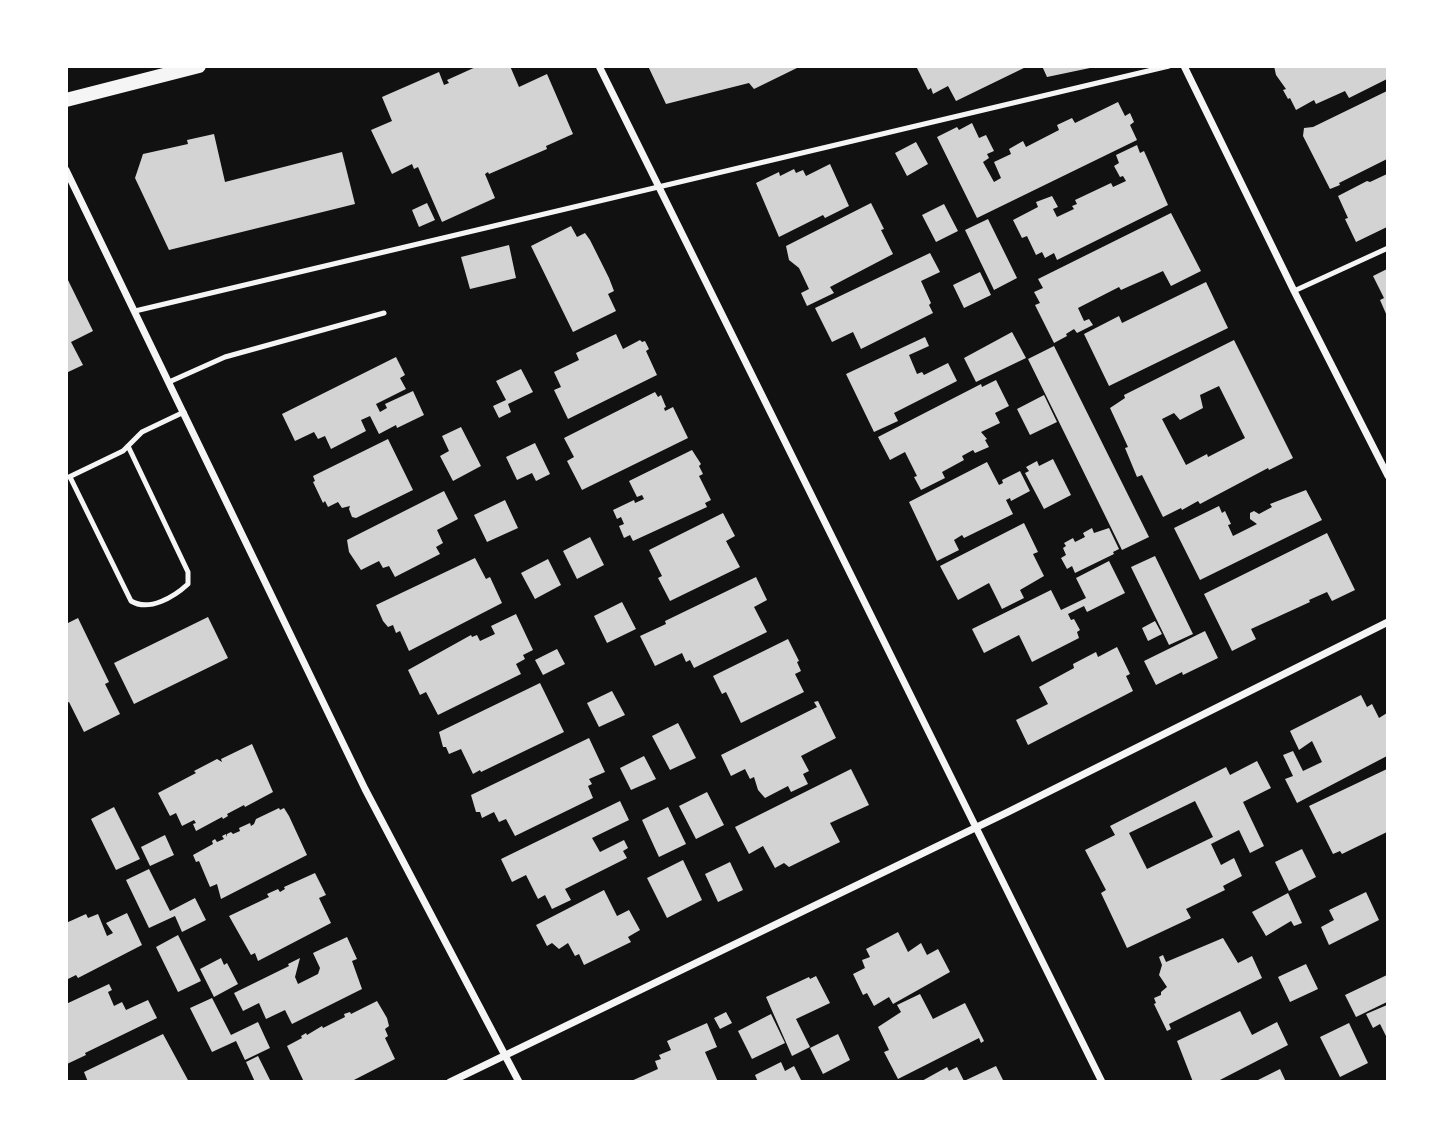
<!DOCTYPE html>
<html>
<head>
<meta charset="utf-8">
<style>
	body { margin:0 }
	#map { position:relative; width:1454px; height:1148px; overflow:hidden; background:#111; font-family:"Roboto Condensed",sans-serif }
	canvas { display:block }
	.frame { position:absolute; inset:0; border:68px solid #fff; pointer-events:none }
</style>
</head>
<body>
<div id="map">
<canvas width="1454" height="1148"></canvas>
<div class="frame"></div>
</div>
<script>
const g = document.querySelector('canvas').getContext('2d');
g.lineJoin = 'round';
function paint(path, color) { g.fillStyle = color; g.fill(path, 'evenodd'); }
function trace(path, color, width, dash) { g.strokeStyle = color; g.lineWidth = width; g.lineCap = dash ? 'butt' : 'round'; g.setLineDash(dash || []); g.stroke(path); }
paint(new Path2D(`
	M478,66H510L519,87L547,74L573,134L546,146L547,149L489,174L488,172L485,174L495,198L442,222L418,167L414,169L412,164L392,174L371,130L392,121L382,97L439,72L444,85L449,83L447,80Z
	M648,66H801L754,89L749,83L666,104Z
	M916,66H1028L956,101L948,86L933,94L931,88L928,90Z
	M1042,66H1090V68L1047,77Z
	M1274,66H1387V79L1349,98L1345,91L1316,104L1314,100L1296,110L1290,98L1288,99L1283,90L1286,89L1276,75Z
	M1387,91V159L1339,183L1340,185L1330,189L1303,136L1304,128L1313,127Z
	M1118,102L1125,116L1130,113L1134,122L1130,125L1137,140L977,218L937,137L957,127L959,130L972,123L979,138L986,135L994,151L987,154L989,158L983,162L994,182L1001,178L994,162L1011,154L1009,149L1023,141L1026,147L1059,130L1057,125L1072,118L1075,123Z
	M214,134L225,182L342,152L355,204L169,250L135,178L143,154L188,144L187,140Z
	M916,142L928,164L907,176L895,153Z
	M1137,145L1140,153L1144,151L1168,205L1057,260L1054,253L1045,258L1042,252L1036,255L1027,236L1022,238L1013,220L1038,207L1036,202L1052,196L1058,207L1053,209L1057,217L1074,209L1072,206L1077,204L1075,200L1111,183L1113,187L1126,181L1123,176L1120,177L1114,166L1119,163L1116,155Z
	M830,164L849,206L825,218L823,215L779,237L756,183L779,172L780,176L794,169L796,173L803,170L806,176Z
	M1387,174V227L1356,242L1345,219L1348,218L1338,196L1367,181L1370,182Z
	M427,203L435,220L419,227L412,210Z
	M871,203L884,229L881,230L893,254L830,287L834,293L807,306L801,293L809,289L799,268L789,260L786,246Z
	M944,204L958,231L936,242L922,215Z
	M1171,213L1201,271L1171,286L1163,271L1121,290L1119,287L1078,308L1084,321L1089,319L1093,325L1077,333L1074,329L1066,334L1067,336L1054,343L1035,305L1040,303L1034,292L1043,288L1038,279Z
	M988,219L1017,278L994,290L965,230Z
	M571,226L577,237L585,233L590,240L609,278L614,291L608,294L616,311L573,332L531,246Z
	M509,245L516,278L470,289L461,257Z
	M930,253L940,272L921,281L931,303L929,305L933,313L861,349L853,332L832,342L815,308Z
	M1387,269V316L1380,300L1384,298L1373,276Z
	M980,272L991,295L964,308L953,285Z
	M66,276L93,331L71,342L83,365L66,373Z
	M1206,282L1228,328L1109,386L1084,334L1119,316L1122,323Z
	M1012,332L1026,358L976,382L964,358Z
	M616,334L623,349L640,340L642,342L645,341L649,349L646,351L657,375L568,419L554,390L561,387L554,372L579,360L576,353Z
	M925,337L929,346L909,355L917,374L922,372L924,375L948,363L957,381L894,413L898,421L874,432L846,374Z
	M1234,340L1293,458L1269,470L1268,468L1200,504L1198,501L1182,510L1181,508L1163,517L1142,475L1137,477L1125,448L1128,447L1110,408L1125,398L1124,395ZM1219,386L1245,438L1208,457L1207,454L1186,465L1162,419L1174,413L1180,420L1203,408L1200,395Z
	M1054,346L1149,537L1122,550L1028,359Z
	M396,357L405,375L400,378L406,389L376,404L380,412L387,408L385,404L413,391L424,415L397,428L396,425L379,434L370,416L361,420L366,431L331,449L325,436L318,439L314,432L295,441L282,414Z
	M521,369L533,392L508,404L511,412L499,418L493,406L506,400L496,381Z
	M996,380L1009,406L995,413L1000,423L981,432L987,439L985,440L989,447L975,453L973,450L962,456L964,460L942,472L945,478L921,490L914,477L917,476L905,452L890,460L878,437L981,384L982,387Z
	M655,392L658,397L661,395L666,407L664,408L665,411L673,407L688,438L582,490L567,461L574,457L564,438Z
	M1044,395L1057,422L1030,435L1017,409Z
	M461,427L481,466L453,481L440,456L449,451L442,436Z
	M388,439L413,490L356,518L352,517L349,509L350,506L342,508L338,502L328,507L325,501L323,503L313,482L315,481L313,476Z
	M535,443L550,474L536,481L532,473L517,480L506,457Z
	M692,450L701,464L699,466L703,474L699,476L711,500L705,503L707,507L633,541L630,535L624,538L619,526L624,524L621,517L617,519L613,510L634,500L635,503L644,499L642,495L637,497L629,481Z
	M1053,459L1071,495L1044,509L1025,473L1029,471L1026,467L1037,461L1039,466Z
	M987,462L999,485L1003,483L1002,480L1020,471L1030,491L1011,501L1010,498L1006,500L1013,514L964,538L962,535L954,540L959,550L937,561L909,502Z
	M1306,490L1322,520L1200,580L1174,528L1219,506L1222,513L1225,511L1231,524L1228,525L1233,536L1257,524L1250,519V513L1254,511L1259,514L1272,507L1270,504Z
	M444,491L458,519L437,530L443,543L436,547L440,554L395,577L389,566L383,568L379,561L361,570L349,552L347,540Z
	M505,500L518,528L487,542L474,515Z
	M723,513L735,536L726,541L740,567L670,601L658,578L662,576L649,550Z
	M1024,523L1038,552L1033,554L1044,576L1020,590L1024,598L1002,609L989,583L958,600L940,566Z
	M1092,528L1094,533L1109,528L1119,549L1113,552L1114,554L1075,573L1072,566L1067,569L1061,558L1066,555L1063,548L1066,546L1064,543L1073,538L1075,542L1085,537L1083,533Z
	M1327,533L1355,590L1332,601L1327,592L1309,600L1310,602L1251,629L1256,639L1232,651L1204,594Z
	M590,537L604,565L577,579L563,551Z
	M1155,556L1193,634L1169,645L1131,567Z
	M475,558L486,579L490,577L502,603L409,651L400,631L396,633L393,625L388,627L383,621L376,605Z
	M548,559L561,585L535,599L521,573Z
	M1109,561L1125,593L1087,612L1084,606L1068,614L1071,620L1074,619L1080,630L1077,632L1079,638L1032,662L1019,635L984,653L972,629L1051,590L1061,610L1086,598L1076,578Z
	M756,577L767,600L754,607L767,632L694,668L690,660L686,662L682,653L655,666L640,636L666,624L665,621Z
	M622,602L636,629L607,643L594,616Z
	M516,614L533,650L523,655L525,659L516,664L521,674L438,715L426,692L420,695L408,670L471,635L472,637L477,635L480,641L495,634L491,626Z
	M208,617L228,658L134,704L114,663Z
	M78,618L109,682L105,684L120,714L84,732L69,702L66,703V624Z
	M1155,621L1162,634L1148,641L1142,628Z
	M1205,631L1218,658L1183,675L1182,672L1156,685L1144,661Z
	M788,639L799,661L797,662L801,671L795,674L804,692L741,723L726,692L722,694L713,676Z
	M1117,647L1130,674L1126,676L1133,691L1028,745L1016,720L1048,704L1039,687L1074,668L1073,664L1096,652L1098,657Z
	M557,649L565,664L543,675L535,660Z
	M540,683L564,732L481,772L480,770L473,774L461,749L449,754L446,747H443L439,732Z
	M612,691L625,715L599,727L587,703Z
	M1361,695L1367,707L1372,704L1379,718L1387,713V756L1297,803L1285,779L1293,776L1283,755L1293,751L1303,771L1322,762L1312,741L1299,750L1290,731Z
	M818,701L836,738L801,756L809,771L803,774L808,784L791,792L788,786L765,798L758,790L754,777L750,779L745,769L731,776L721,755L817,707L814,702Z
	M678,723L696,758L670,770L652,736Z
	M589,738L605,772L589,779L592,784L588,786L593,798L515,836L506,819L499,822L494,812L482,818L480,812H476L471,795Z
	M252,744L273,792L245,807L244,805L227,814L228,816L223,819L222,817L196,831L193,824L196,823L194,820L182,826L176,813L170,816L158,793L196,773L194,771L217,759L222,762L221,759Z
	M644,756L656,779L631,790L620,768Z
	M1257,761L1271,788L1243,802L1264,846L1250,853L1239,830L1211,844L1221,865L1234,858L1242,876L1223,886L1225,890L1186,909L1191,918L1127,948L1101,893L1106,890L1085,850L1115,835L1110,826L1226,767L1230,775ZM1195,801L1213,837L1147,869L1129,833Z
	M851,769L869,805L830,823L840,842L789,867L784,863L775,868L763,846L749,854L735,827Z
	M1387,769V832L1342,854L1340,851L1333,854L1309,806Z
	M707,792L724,825L696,839L679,806Z
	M620,801L629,820L592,838L600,852L624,840L628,848L623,851L627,858L565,889L571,900L552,909L545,895L538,899L526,875L512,882L501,859Z
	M114,807L140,859L116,870L91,819Z
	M668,807L686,844L659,857L642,820Z
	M279,808L280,810L284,808L289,816L307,855L221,899L217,884L210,887L199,861L196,862L193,855L213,844L212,841L215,839L217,842L224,839L222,836L226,834L227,837V834L231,832L233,834L240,831L239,828L250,823L251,826L254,824L256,819Z
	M165,835L174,855L150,866L141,847Z
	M1302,849L1316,877L1289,891L1275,862Z
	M683,860L702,900L667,918L647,878Z
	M730,862L743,890L718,902L705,874Z
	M149,869L170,911L195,898L206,920L182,932L175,916L149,928L126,880Z
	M315,873L326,895L319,898L331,923L258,961L255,953L251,955L229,916L269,897L267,894L278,889L280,892L285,889L284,887Z
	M604,890L617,916L629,910L640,930L628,937L631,942L584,965L579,954L575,956L568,943L559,949L552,943L547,946L536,925Z
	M1366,892L1379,920L1329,945L1321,927L1334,920L1329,910Z
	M1288,893L1302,923L1294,926L1291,921L1266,936L1252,912Z
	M127,913L142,945L78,978L76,975L66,980V923L86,914L88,918L98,914L107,936L113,933L106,923Z
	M898,932L908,952L921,943L927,955L938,949L950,972L893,1004L889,997L874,1006L867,993L863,995L853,974L865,968L862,960L870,957L866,949Z
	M178,935L201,981L178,992L156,947Z
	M347,937L357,959L352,961L362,989L292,1024L285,1010L266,1019L259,1003L243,1011L234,993L289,966L288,964L300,958L295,977L298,984L318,974L320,968L313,953Z
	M1223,938L1238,963L1252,956L1262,978L1169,1024L1171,1029L1167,1031L1154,1004L1156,1003L1154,998L1161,995V992L1167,987L1159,975L1162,965L1159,957L1163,955L1166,962Z
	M221,958L224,965L227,963L238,984L214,997L200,969Z
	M1306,964L1318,989L1290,1002L1278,977Z
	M1387,975V1002L1356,1017L1345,995Z
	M816,976L830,1003L796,1019L810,1047L792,1056L766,997L809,977L810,979Z
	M109,984L112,990L108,992L114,1006L122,1002L126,1010L148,1000L157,1018L85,1053L86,1055L67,1064L66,1004Z
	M920,994L933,1019L965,1003L984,1041L981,1043L979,1038L898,1079L884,1052L889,1050L878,1027L901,1012L897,1005Z
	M212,998L231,1035L258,1022L270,1048L245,1060L236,1041L212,1052L190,1008Z
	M377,1001L387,1018L389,1026L385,1029L388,1036L385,1038L395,1059L350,1082H304L287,1046L302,1038L301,1036L306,1033L307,1035L322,1026L323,1028L345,1017L344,1014L350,1012L351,1014Z
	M1387,1005V1038L1380,1024L1373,1028L1366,1014Z
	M1240,1011L1252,1035L1277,1022L1288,1045L1216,1082H1193L1177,1041Z
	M726,1012L732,1023L720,1029L714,1018Z
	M771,1014L785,1043L752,1059L738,1031Z
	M707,1023L717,1047L705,1052L718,1082H629L658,1069L655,1061L661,1059L659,1055L671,1050L667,1041Z
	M1349,1023L1368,1063L1340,1077L1320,1037Z
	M163,1034L189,1082H88L84,1072Z
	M838,1034L850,1060L823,1074L810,1048Z
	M258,1056L271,1082H255L246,1062Z
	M781,1062L785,1071L794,1066L802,1082H758L755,1075Z
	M996,1066L1004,1082H920L947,1067L949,1071L957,1067L964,1081Z
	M1280,1069L1286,1082H1254Z`), '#d3d3d3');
trace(new Path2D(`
	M1294,291L1388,248
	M135,311L1169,66
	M169,382L225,357L384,313
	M69,477L123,451L142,432L184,412
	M70,477L131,601C149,612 174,597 188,584V572L128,446`), '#f5f5f5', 5);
trace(new Path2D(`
	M599,66L1102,1082
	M1184,66L1294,291L1388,476
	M66,170L365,789L519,1082
	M450,1082L1008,812L1388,622`), '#f5f5f5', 7);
trace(new Path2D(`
	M66,100L199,66`), '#f5f5f5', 14);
</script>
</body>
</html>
